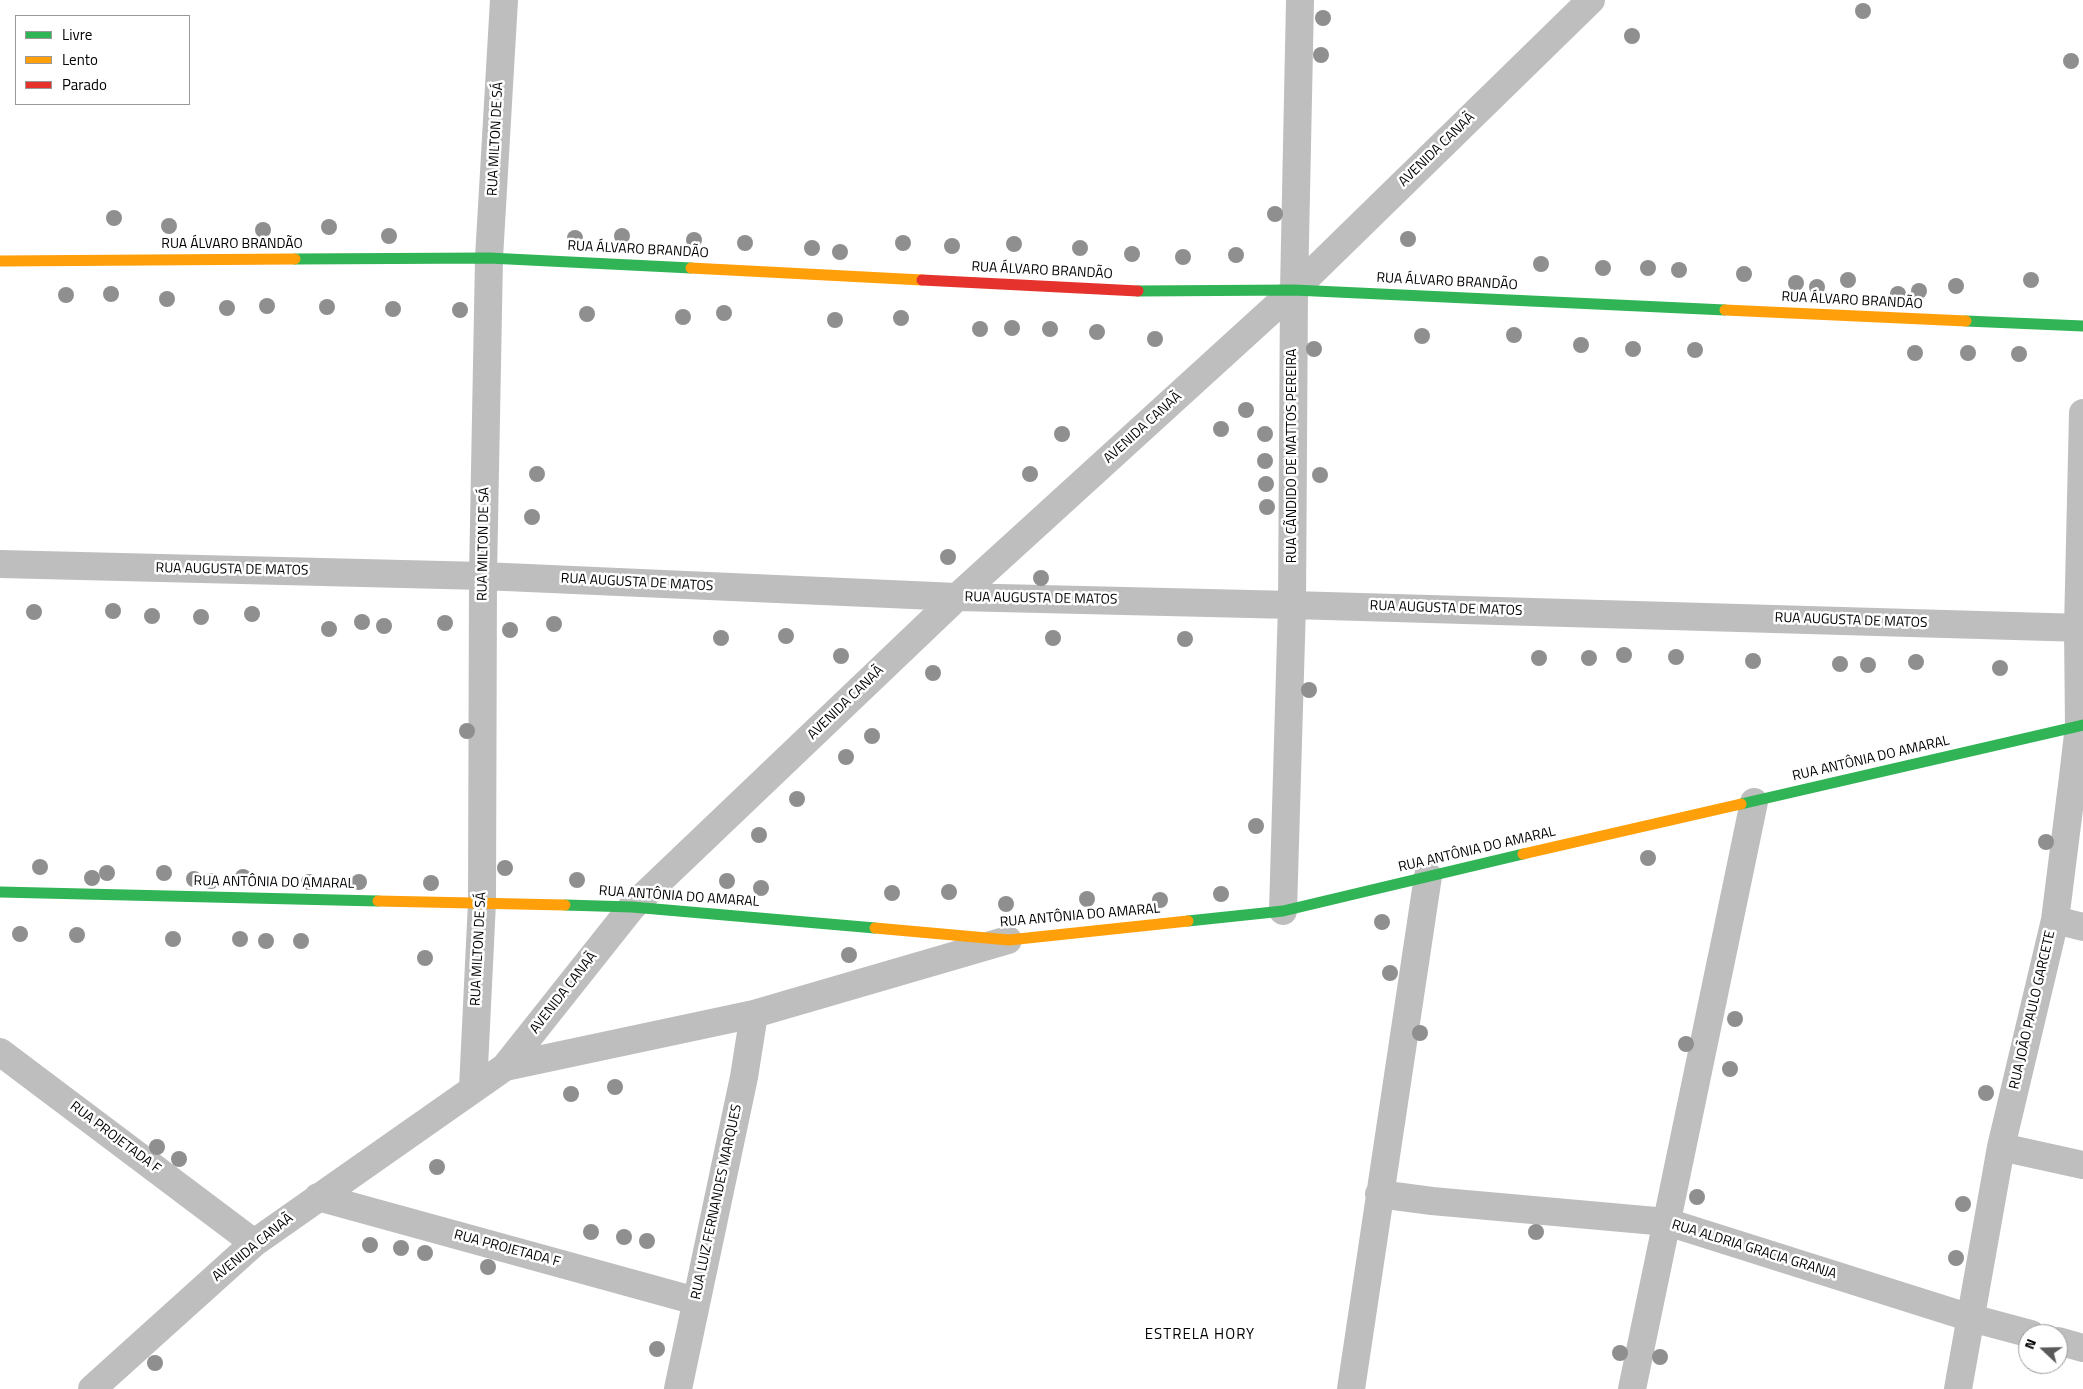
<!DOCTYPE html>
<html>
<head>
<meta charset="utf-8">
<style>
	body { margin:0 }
	#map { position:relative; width:2083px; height:1389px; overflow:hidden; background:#fff; font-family:"Titillium Web",sans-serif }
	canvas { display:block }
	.legend { position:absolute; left:15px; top:15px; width:175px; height:90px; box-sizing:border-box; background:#fff; border:1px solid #999; margin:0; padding:6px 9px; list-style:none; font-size:15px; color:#000 }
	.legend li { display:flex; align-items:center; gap:10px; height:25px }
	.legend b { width:25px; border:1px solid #999 }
	.north { position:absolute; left:2018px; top:1324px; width:50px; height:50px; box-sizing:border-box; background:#fff; border:1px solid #999; border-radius:50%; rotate:291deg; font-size:14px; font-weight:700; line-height:20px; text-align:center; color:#000 }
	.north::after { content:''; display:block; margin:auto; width:18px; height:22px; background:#595959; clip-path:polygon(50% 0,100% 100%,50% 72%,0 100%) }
</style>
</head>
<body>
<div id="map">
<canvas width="2083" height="1389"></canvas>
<ul class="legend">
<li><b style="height:6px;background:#30b455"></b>Livre</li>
<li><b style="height:6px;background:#ff9f0a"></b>Lento</li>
<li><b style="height:6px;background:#e5322d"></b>Parado</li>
</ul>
<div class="north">N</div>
</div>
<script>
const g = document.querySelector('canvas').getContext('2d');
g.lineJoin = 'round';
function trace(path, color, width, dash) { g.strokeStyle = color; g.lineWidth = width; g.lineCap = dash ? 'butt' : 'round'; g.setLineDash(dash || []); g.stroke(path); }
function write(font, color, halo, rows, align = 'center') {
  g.font = font + ' "Titillium Web",sans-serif'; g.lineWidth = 5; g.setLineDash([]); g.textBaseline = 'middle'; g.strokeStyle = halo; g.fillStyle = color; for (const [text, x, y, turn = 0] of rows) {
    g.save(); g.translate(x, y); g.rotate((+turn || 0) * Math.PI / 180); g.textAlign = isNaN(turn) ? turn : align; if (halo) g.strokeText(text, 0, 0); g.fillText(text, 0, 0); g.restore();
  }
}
trace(new Path2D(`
	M0,564L483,576L957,597L1292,605L2083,628
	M1283,911L1292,605L1294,290L1300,0
	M2055,920L2083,927
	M0,1052L254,1243
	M505,1067L754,1014L1008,940
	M473,1088L482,902L483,576L489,258L504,0
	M2001,1147L2083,1165
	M1379,1194L1432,1201L1667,1222L1971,1318L2031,1334
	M318,1197L696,1301
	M2058,1341L2083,1348
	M92,1389L254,1243L505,1067L632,907L957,597L1294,290L1591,0
	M678,1389L744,1077L754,1014
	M1351,1389L1428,876
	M1632,1389L1754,802
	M1958,1389L2001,1147L2055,920L2073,777L2079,726L2078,628L2083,413`), '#bebebe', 28);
trace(new Path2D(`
	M295,259L489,258L691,268
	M1138,291L1294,290L1725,310
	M1966,321L2083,326
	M1741,804L2083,725
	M0,892L378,901
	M565,905L632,907L875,928
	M1188,921L1283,911L1523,854`), '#30b455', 11);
trace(new Path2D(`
	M0,261L295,259
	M691,268L922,280
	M1725,310L1966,321
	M1523,854L1741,804
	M378,901L565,905
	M875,928L1009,940L1188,921`), '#ff9f0a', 11);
trace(new Path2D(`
	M922,280L1138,291`), '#e5322d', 11);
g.fillStyle = '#8f8f8f';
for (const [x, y] of [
	[1863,11],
	[1323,18],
	[1632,36],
	[1321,55],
	[2071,61],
	[1275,214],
	[114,218],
	[169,226],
	[329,227],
	[263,230],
	[389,236],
	[622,236],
	[575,238],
	[1408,239],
	[694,240],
	[745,243],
	[903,243],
	[1014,244],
	[952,246],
	[812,248],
	[1080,248],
	[840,252],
	[1132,254],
	[1236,255],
	[1183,257],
	[1541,264],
	[1603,268],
	[1648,268],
	[1679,270],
	[1744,274],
	[1848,280],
	[2031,280],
	[1796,283],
	[1956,286],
	[1817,287],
	[1919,291],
	[111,294],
	[1898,294],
	[66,295],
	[167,299],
	[267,306],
	[327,307],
	[227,308],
	[393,309],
	[460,310],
	[724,313],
	[587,314],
	[683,317],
	[901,318],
	[835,320],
	[1012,328],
	[980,329],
	[1050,329],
	[1097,332],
	[1514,335],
	[1422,336],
	[1155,339],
	[1581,345],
	[1314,349],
	[1633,349],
	[1695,350],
	[1915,353],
	[1968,353],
	[2019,354],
	[1246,410],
	[1221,429],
	[1062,434],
	[1265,434],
	[1265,461],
	[537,474],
	[1030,474],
	[1320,475],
	[1266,484],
	[1267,507],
	[532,517],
	[948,557],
	[1041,578],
	[113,611],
	[34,612],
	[252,614],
	[152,616],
	[201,617],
	[362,622],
	[445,623],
	[554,624],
	[384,626],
	[329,629],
	[510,630],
	[786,636],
	[721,638],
	[1053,638],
	[1185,639],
	[1624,655],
	[841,656],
	[1676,657],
	[1539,658],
	[1589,658],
	[1753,661],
	[1916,662],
	[1840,664],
	[1868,665],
	[2000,668],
	[933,673],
	[1309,690],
	[467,731],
	[872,736],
	[846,757],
	[797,799],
	[1256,826],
	[759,835],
	[2046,842],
	[1648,858],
	[40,867],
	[505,868],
	[107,873],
	[164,873],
	[243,877],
	[92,878],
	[194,879],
	[577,880],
	[211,881],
	[727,881],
	[309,882],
	[359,882],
	[431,883],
	[761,888],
	[949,892],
	[892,893],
	[1221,894],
	[1087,899],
	[1160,900],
	[1006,904],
	[1382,922],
	[20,934],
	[77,935],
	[173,939],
	[240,939],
	[266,941],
	[301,941],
	[849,955],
	[425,958],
	[1390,973],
	[1735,1019],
	[1420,1033],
	[1686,1044],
	[1730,1069],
	[615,1087],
	[1986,1093],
	[571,1094],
	[157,1147],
	[179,1159],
	[437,1167],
	[1697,1197],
	[1963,1204],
	[591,1232],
	[1536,1232],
	[624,1237],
	[647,1241],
	[370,1245],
	[401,1248],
	[425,1253],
	[1956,1258],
	[488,1267],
	[657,1349],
	[1620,1353],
	[1660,1357],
	[155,1363]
]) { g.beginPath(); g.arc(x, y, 8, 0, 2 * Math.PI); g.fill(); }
write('14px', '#000', '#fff', [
	["RUA MILTON DE SÁ",496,139,-87],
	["AVENIDA CANAÃ",1437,150,-44],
	["RUA ÁLVARO BRANDÃO",232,245],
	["RUA ÁLVARO BRANDÃO",638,250,3],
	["RUA ÁLVARO BRANDÃO",1042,271,3],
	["RUA ÁLVARO BRANDÃO",1447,282,3],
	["RUA ÁLVARO BRANDÃO",1852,301,3],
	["AVENIDA CANAÃ",1143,428,-42],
	["RUA CÃNDIDO DE MATTOS PEREIRA",1293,456,-90],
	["RUA MILTON DE SÁ",484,544,-89],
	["RUA AUGUSTA DE MATOS",232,570,1],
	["RUA AUGUSTA DE MATOS",637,583,3],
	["RUA AUGUSTA DE MATOS",1041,599,1],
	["RUA AUGUSTA DE MATOS",1446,609,2],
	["RUA AUGUSTA DE MATOS",1851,621,2],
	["AVENIDA CANAÃ",846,703,-44],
	["RUA ANTÔNIA DO AMARAL",1871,759,-13],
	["RUA ANTÔNIA DO AMARAL",1477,850,-13],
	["RUA ANTÔNIA DO AMARAL",274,883,1],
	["RUA ANTÔNIA DO AMARAL",679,897,4],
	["RUA ANTÔNIA DO AMARAL",1080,916,-5],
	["RUA MILTON DE SÁ",479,949,-87],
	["AVENIDA CANAÃ",564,993,-52],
	["RUA JOÃO PAULO GARCETE",2033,1010,-77],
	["RUA PROJETADA F",115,1138,37],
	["RUA LUIZ FERNANDES MARQUES",717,1202,-78],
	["AVENIDA CANAÃ",253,1248,-39],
	["RUA PROJETADA F",507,1249,15],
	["RUA ALDRIA GRACIA GRANJA",1754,1250,17]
]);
g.letterSpacing = '1px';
write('15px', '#000', '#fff', [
	["ESTRELA HORY",1200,1335]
]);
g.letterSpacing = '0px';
</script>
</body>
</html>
